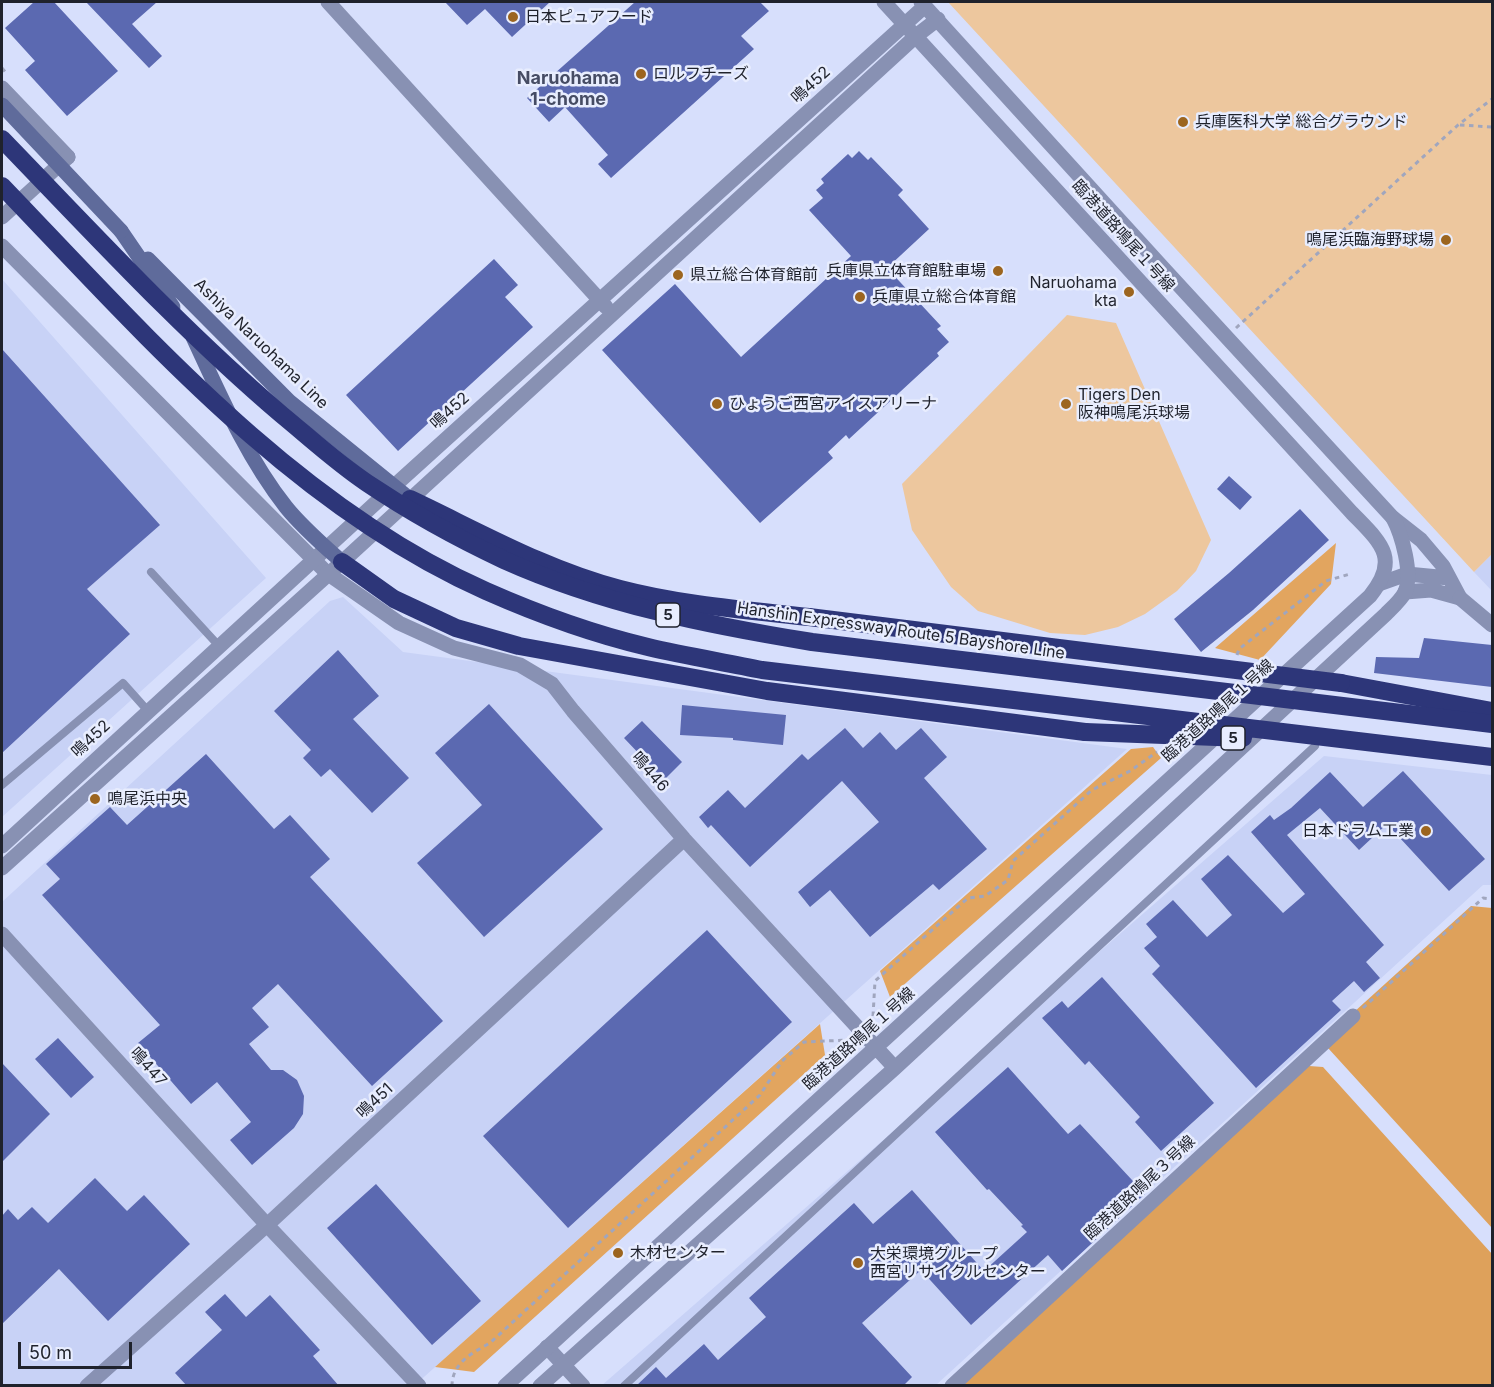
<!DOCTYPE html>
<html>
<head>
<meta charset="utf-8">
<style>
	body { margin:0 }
	#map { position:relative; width:1494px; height:1387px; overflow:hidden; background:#d7dffc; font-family:Inter,sans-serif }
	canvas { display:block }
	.frame { position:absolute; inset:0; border:3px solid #1f222c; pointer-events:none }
	.scale { position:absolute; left:18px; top:1342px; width:114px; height:27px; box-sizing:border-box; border:3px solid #1f222c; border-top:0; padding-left:8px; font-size:18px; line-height:21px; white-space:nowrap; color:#1f222c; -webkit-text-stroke:4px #e8edfe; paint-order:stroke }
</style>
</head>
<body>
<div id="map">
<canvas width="1494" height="1387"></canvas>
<div class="frame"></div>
<div class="scale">50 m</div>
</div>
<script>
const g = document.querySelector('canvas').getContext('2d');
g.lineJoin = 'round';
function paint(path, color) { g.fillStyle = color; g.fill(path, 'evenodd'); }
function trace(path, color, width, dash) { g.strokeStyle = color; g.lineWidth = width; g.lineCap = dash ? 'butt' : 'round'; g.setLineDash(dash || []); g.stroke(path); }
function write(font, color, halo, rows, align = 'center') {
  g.font = font + ' Inter,"Noto Sans JP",sans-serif'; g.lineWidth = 5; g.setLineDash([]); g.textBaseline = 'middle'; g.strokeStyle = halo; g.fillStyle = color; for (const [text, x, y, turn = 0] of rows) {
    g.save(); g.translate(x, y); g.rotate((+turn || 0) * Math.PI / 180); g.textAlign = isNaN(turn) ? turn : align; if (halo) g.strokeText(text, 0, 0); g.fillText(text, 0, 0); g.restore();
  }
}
paint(new Path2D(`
	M2,279L266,578L2,817Z
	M1492,554V591L1474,572Z
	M343,597L403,652L1127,749L415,1385L2,1386V902L330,601Z
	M1324,756L1492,775V885H1483L936,1385L601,1386Z`), '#c8d2f6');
paint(new Path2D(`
	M948,2H1492V554L1474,572Z
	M1067,315L1116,323L1211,540L1196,571L1177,591L1145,614L1118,627L1085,635L1050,633L978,611L951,587L912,530L902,484Z`), '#edc79e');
paint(new Path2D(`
	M1336,543L1331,584L1260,660L1215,648Z
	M1153,747L1161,758L890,997L880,971L1131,749Z
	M820,1024L825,1055L474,1372L435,1367Z`), '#e2a55f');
paint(new Path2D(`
	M1471,906L1492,908V1228L1328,1048L1343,1022Z
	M1309,1066L1323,1067L1492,1254V1385L958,1386Z`), '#dea15b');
paint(new Path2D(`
	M34,2H54L118,71L67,116L25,70L35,61L5,28Z
	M86,2H157L132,24L162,56L149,68Z
	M445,2H550L512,37L485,9L467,25Z
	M635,2H760L769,11L741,36L754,49L611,178L598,164L608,155L565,107L549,122L527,98Z
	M859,151L868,160L871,157L903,190L898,195L929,229L887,268L941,326L937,329L949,342L937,353L939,356L849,439L846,435L828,452L833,458L760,523L602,350L675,284L741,357L851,256L809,210L823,198L816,190L824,183L821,179L848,154L852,158Z
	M494,259L518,285L505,297L533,327L398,451L346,395Z
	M2,349L160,525L87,589L130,634L2,753Z
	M1229,476L1252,497L1240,510L1217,489Z
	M1300,509L1329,540L1253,610L1201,652L1174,619L1229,573Z
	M1424,638L1492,645V687L1374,673L1376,657L1419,658Z
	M338,650L379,696L353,719L409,778L372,813L330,769L321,777L303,758L311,750L274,711Z
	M489,704L603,829L484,937L417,863L482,805L435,753Z
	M682,705L786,715L783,745L733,740V738L680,735Z
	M642,721L682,762L664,780L624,738Z
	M845,728L863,748L880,732L896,750L921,728L947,757L924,778L987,849L939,890L933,884L870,937L830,890L810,907L798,892L879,822L842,781L750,867L711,825L708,828L699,817L728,790L745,808L802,754L808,760Z
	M206,754L274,829L290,815L330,859L310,877L443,1021L372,1086L278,984L252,1008L269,1027L249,1044L271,1070H283L297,1080L304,1096L303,1114L294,1128L252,1165L230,1140L251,1122L217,1082L191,1104L138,1043L160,1025L42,895L60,879L46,864L110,807L127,825Z
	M1403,771L1485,859L1449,891L1387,824L1359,850L1320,808L1287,835L1384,945L1366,962L1380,978L1364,992L1354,981L1332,1001L1341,1010L1256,1088L1152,974L1160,966L1144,948L1157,937L1146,924L1173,900L1207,937L1232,915L1201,879L1228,855L1283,913L1305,894L1251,832L1270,815L1274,820L1291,808L1330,772L1363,807Z
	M707,930L792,1022L568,1228L483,1136Z
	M1102,977L1214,1103L1161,1151L1135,1122L1140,1117L1089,1061L1085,1065L1042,1018L1062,1001L1068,1008Z
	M58,1038L94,1077L71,1098L35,1059Z
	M2,1063L50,1114L2,1162Z
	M1008,1067L1068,1134L1080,1124L1145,1194L1062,1271L1048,1255L971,1325L921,1270L862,1323L912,1377L903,1386H636L656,1367L666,1378L704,1344L718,1360L766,1317L749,1298L854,1203L873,1224L912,1190L984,1271L1027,1232L1021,1226L1023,1225L989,1189L987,1190L935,1132Z
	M95,1178L127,1211L144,1195L190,1244L108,1321L59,1269L2,1324V1216L8,1209L18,1220L32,1207L48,1223Z
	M376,1184L481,1301L432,1345L327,1228Z
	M225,1294L246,1317L270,1295L320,1350L313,1356L339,1386H187L175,1373L222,1330L205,1312Z`), '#5b69b1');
trace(new Path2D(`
	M2,68L7,74
	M1460,125L1492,127
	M1236,328L1458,125L1492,99
	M1237,655L1239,649L1326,581L1350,574
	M1363,1008L1483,898L1492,899
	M873,1016L875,981L968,898L985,896L1008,880L1013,861L1092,790L1130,771L1157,752
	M452,1386C452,1363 472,1353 490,1343L760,1095L782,1061L804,1042L848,1040`), '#a0a6be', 3, [4.5, 4.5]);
trace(new Path2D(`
	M151,572L219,646
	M2,785L123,683L148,711
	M624,1386L1315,746`), '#8891b3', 8);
trace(new Path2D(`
	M2,88L68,157
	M2,246L327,573
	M1393,518L1421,540L1443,566L1460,598
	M1379,584L1407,574L1449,578
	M1405,592L1431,590L1460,598
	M547,1347L583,1386
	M952,1386L1353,1016`), '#8891b3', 15);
trace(new Path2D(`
	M328,2L606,307
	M2,217L68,157
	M327,573L399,623L454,648L520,665L552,684L573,711L684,839L895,1068
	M1460,598L1492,625
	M2,846L393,487L925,6
	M2,868L342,562L916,36L938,19
	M2,934L267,1225L419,1386
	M87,1386L267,1225L684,839
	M505,1386L1370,596C1401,558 1380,542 1352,513L884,2
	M540,1386L895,1068L1386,614C1392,608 1401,600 1405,592C1413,574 1402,535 1393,518L1163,268L921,2`), '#8891b3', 15);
trace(new Path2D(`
	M121,231L173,307
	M148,259L289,401L410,499
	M193,337C220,395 246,456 286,507C302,527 323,545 342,562`), '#5f6b9b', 15);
trace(new Path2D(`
	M410,499C478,531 546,570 620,589C681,605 746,610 809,617
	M342,562L394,599L456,628L519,646L767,691L1085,732
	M1341,683L1492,711`), '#2d3679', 18);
trace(new Path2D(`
	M2,105L121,231`), '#5f6b9b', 15);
trace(new Path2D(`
	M2,139C93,233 182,330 282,415C310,438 337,463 367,483C410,512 457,538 504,560C602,604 707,625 812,642L1492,724
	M2,186C145,335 294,506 486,591C538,614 593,634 648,647C686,656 724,662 762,670L1492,757
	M809,617L1341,683
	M1085,732L1243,738`), '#2d3679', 18);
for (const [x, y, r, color] of [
	[513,17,6,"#9c651f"],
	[641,74,6,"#9c651f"],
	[1183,122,6,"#9c651f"],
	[1446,240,6,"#9c651f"],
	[998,271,6,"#9c651f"],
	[678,275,6,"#9c651f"],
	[1129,292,6,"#9c651f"],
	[860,297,6,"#9c651f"],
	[717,404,6,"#9c651f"],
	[1066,404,6,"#9c651f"],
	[95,799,6,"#9c651f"],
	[1426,831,6,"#9c651f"],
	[618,1253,6,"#9c651f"],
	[858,1263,6,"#9c651f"]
]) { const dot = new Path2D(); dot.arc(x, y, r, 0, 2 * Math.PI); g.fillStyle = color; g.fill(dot); trace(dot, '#e8edfe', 2); }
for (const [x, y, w] of [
	[668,615,24],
	[1233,738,24]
]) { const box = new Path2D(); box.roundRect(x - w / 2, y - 12, w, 24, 4.5); g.fillStyle = '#e8edfe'; g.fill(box); trace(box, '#1f222c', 1.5); }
write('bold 15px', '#1f222c', null, [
	["5",668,615],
	["5",1233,738]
]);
write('16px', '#1f222c', '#e8edfe', [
	["日本ピュアフード",525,17],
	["ロルフチーズ",653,74],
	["兵庫医科大学 総合グラウンド",1195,122],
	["鳴尾浜臨海野球場",1434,240,"right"],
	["兵庫県立体育館駐車場",986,271,"right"],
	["県立総合体育館前",690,275],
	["Naruohama",1117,283,"right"],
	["kta",1117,301,"right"],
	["兵庫県立総合体育館",872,297],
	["Tigers Den",1078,395],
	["阪神鳴尾浜球場",1078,413],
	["ひょうご西宮アイスアリーナ",729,404],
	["鳴尾浜中央",107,799],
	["日本ドラム工業",1414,831,"right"],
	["木材センター",630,1253],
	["大栄環境グループ",870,1254],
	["西宮リサイクルセンター",870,1272]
], 'left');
write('16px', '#1f222c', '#e8edfe', [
	["鳴452",811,85,-42],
	["臨港道路鳴尾１号線",1123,236,48],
	["Ashiya Naruohama Line",261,344,44],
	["鳴452",450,411,-42],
	["Hanshin Expressway Route 5 Bayshore Line",901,631,8],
	["臨港道路鳴尾１号線",1218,711,-42],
	["鳴452",91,739,-43],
	["鳴446",650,772,49],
	["臨港道路鳴尾１号線",859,1039,-42],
	["鳴447",148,1067,48],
	["鳴451",375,1101,-43],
	["臨港道路鳴尾３号線",1140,1188,-43]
]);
write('bold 18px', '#464c64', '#e8edfe', [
	["Naruohama",568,79],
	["1-chome",568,100]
]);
</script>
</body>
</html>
